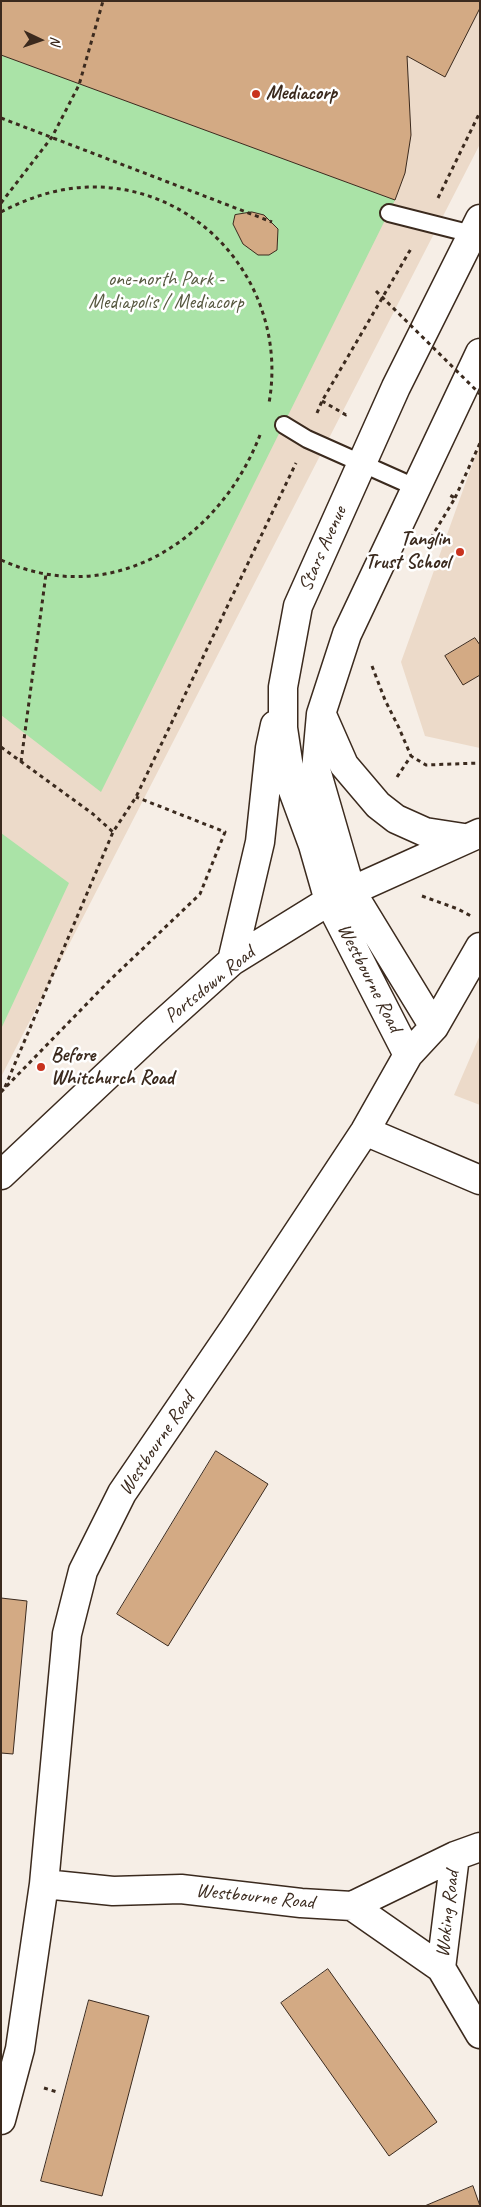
<!DOCTYPE html>
<html>
<head>
<meta charset="utf-8">
<style>
	body { margin:0 }
	#map { position:relative; width:481px; height:2207px; overflow:hidden; background:#f6eee6; font-family:Caveat,sans-serif }
	canvas { display:block }
	.frame { position:absolute; inset:0; border:2px solid #3b2a1e; pointer-events:none }
	.north { position:absolute; left:15px; top:15px; width:50px; height:50px; -webkit-text-stroke:4px #fff; paint-order:stroke; rotate:93deg; font-size:14px; font-weight:700; line-height:20px; text-align:center; color:#3b2a1e }
	.north::after { content:''; display:block; margin:auto; width:18px; height:22px; background:#3b2a1e; clip-path:polygon(50% 0,100% 100%,50% 72%,0 100%) }
</style>
</head>
<body>
<div id="map">
<canvas width="481" height="2207"></canvas>
<div class="frame"></div>
<div class="north">N</div>
</div>
<script>
const g = document.querySelector('canvas').getContext('2d');
g.lineJoin = 'round';
function paint(path, color) { g.fillStyle = color; g.fill(path, 'evenodd'); }
function trace(path, color, width, dash) { g.strokeStyle = color; g.lineWidth = width; g.lineCap = dash ? 'butt' : 'round'; g.setLineDash(dash || []); g.stroke(path); }
function write(font, color, halo, rows, align = 'center') {
  g.font = font + ' Caveat,sans-serif'; g.lineWidth = 5; g.setLineDash([]); g.textBaseline = 'middle'; g.strokeStyle = halo; g.fillStyle = color; for (const [text, x, y, turn = 0] of rows) {
    g.save(); g.translate(x, y); g.rotate((+turn || 0) * Math.PI / 180); g.textAlign = isNaN(turn) ? turn : align; if (halo) g.strokeText(text, 0, 0); g.fillText(text, 0, 0); g.restore();
  }
}
paint(new Path2D(`
	M1,1H480V144L1,1077Z
	M480,443V748L425,736L401,662Z
	M480,1035V1105L454,1095Z`), '#ecdac9');
paint(new Path2D(`
	M1,55L395,200L101,792L1,715Z
	M1,833L69,883L1,1029Z`), '#aae3a7');
const building = new Path2D(`
	M1,1H480V8L445,77L407,56L411,135L405,173L395,200L1,55Z
	M252,212L264,215L278,229L277,250L269,255H258L243,244L233,224L235,215Z
	M475,638L480,645V675L463,685L445,656Z
	M216,1451L268,1484L168,1646L117,1614Z
	M1,1598L27,1601L13,1754L1,1753Z
	M328,1969L437,2122L389,2156L281,2003Z
	M89,2000L149,2016L102,2196L41,2181Z
	M473,2186L480,2206H425Z`);
paint(building, '#d3aa84');
trace(building, '#3b2a1e', 1);
const lane = new Path2D(`
	M389,213L480,236
	M284,425L307,439L417,488`);
const street = new Path2D(`
	M322,715L344,765L378,805L396,819L425,832L464,838
	M232,961L260,842L270,748L275,725
	M434,1027L351,891L316,770L321,714L347,634L480,353
	M408,1055L329,901L313,845L292,788L283,728V687L298,606L396,387L480,219
	M365,1131L480,1180
	M1,1175L152,1033L232,961L329,901L480,833
	M44,1884L113,1891L181,1889L301,1903L352,1906L455,1856L480,1847
	M352,1906L441,1968L480,2034
	M441,1968L455,1856
	M1,2120L20,2049L44,1884L67,1634L83,1571L122,1493L236,1326L365,1131L408,1055L434,1027L480,947`);
trace(lane, '#3b2a1e', 20);
trace(street, '#3b2a1e', 31);
trace(new Path2D(`
	M1,118L272,222
	M438,198L480,112
	M1,203L52,137L79,85L103,1
	M1,212C28,198 57,188 88,187C204,184 289,291 269,403
	M322,401L346,415L348,413
	M317,413L322,401L412,247
	M455,498L480,443
	M431,538L455,498L448,494
	M1,560C112,610 219,541 260,435
	M372,666L385,700L399,728L411,756
	M1,747L93,814L113,832
	M21,762L46,574
	M397,777L411,756L426,765L480,763
	M422,896L458,909L471,916
	M5,1087L113,832L136,797L296,463
	M1,1092L109,981L200,894L225,832L136,797
	M44,2088L57,2092`), '#3b2a1e', 3, [4, 4]);
trace(lane, '#fff', 16);
trace(street, '#fff', 28);
trace(new Path2D(`
	M376,291L480,394`), '#3b2a1e', 3, [4, 4]);
for (const [x, y, r, color] of [
	[256,94,5,"#c8321e"],
	[460,552,5,"#c8321e"],
	[41,1067,5,"#c8321e"]
]) { const dot = new Path2D(); dot.arc(x, y, r, 0, 2 * Math.PI); g.fillStyle = color; g.fill(dot); trace(dot, '#fff', 2); }
write('bold 20px', '#3b2a1e', '#fff', [
	["Mediacorp",266,94],
	["Tanglin",450,540,"right"],
	["Trust School",450,563,"right"],
	["Before",51,1056],
	["Whitchurch Road",51,1079]
], 'left');
write('20px', '#575840', '#fff', [
	["one-north Park -",166,280],
	["Mediapolis / Mediacorp",166,303]
]);
write('20px', '#3b2a1e', '#fff', [
	["Stars Avenue",323,549,-66],
	["Westbourne Road",369,978,63],
	["Portsdown Road",210,985,-39],
	["Westbourne Road",157,1444,-56],
	["Westbourne Road",255,1897,6],
	["Woking Road",448,1914,-83]
]);
</script>
</body>
</html>
